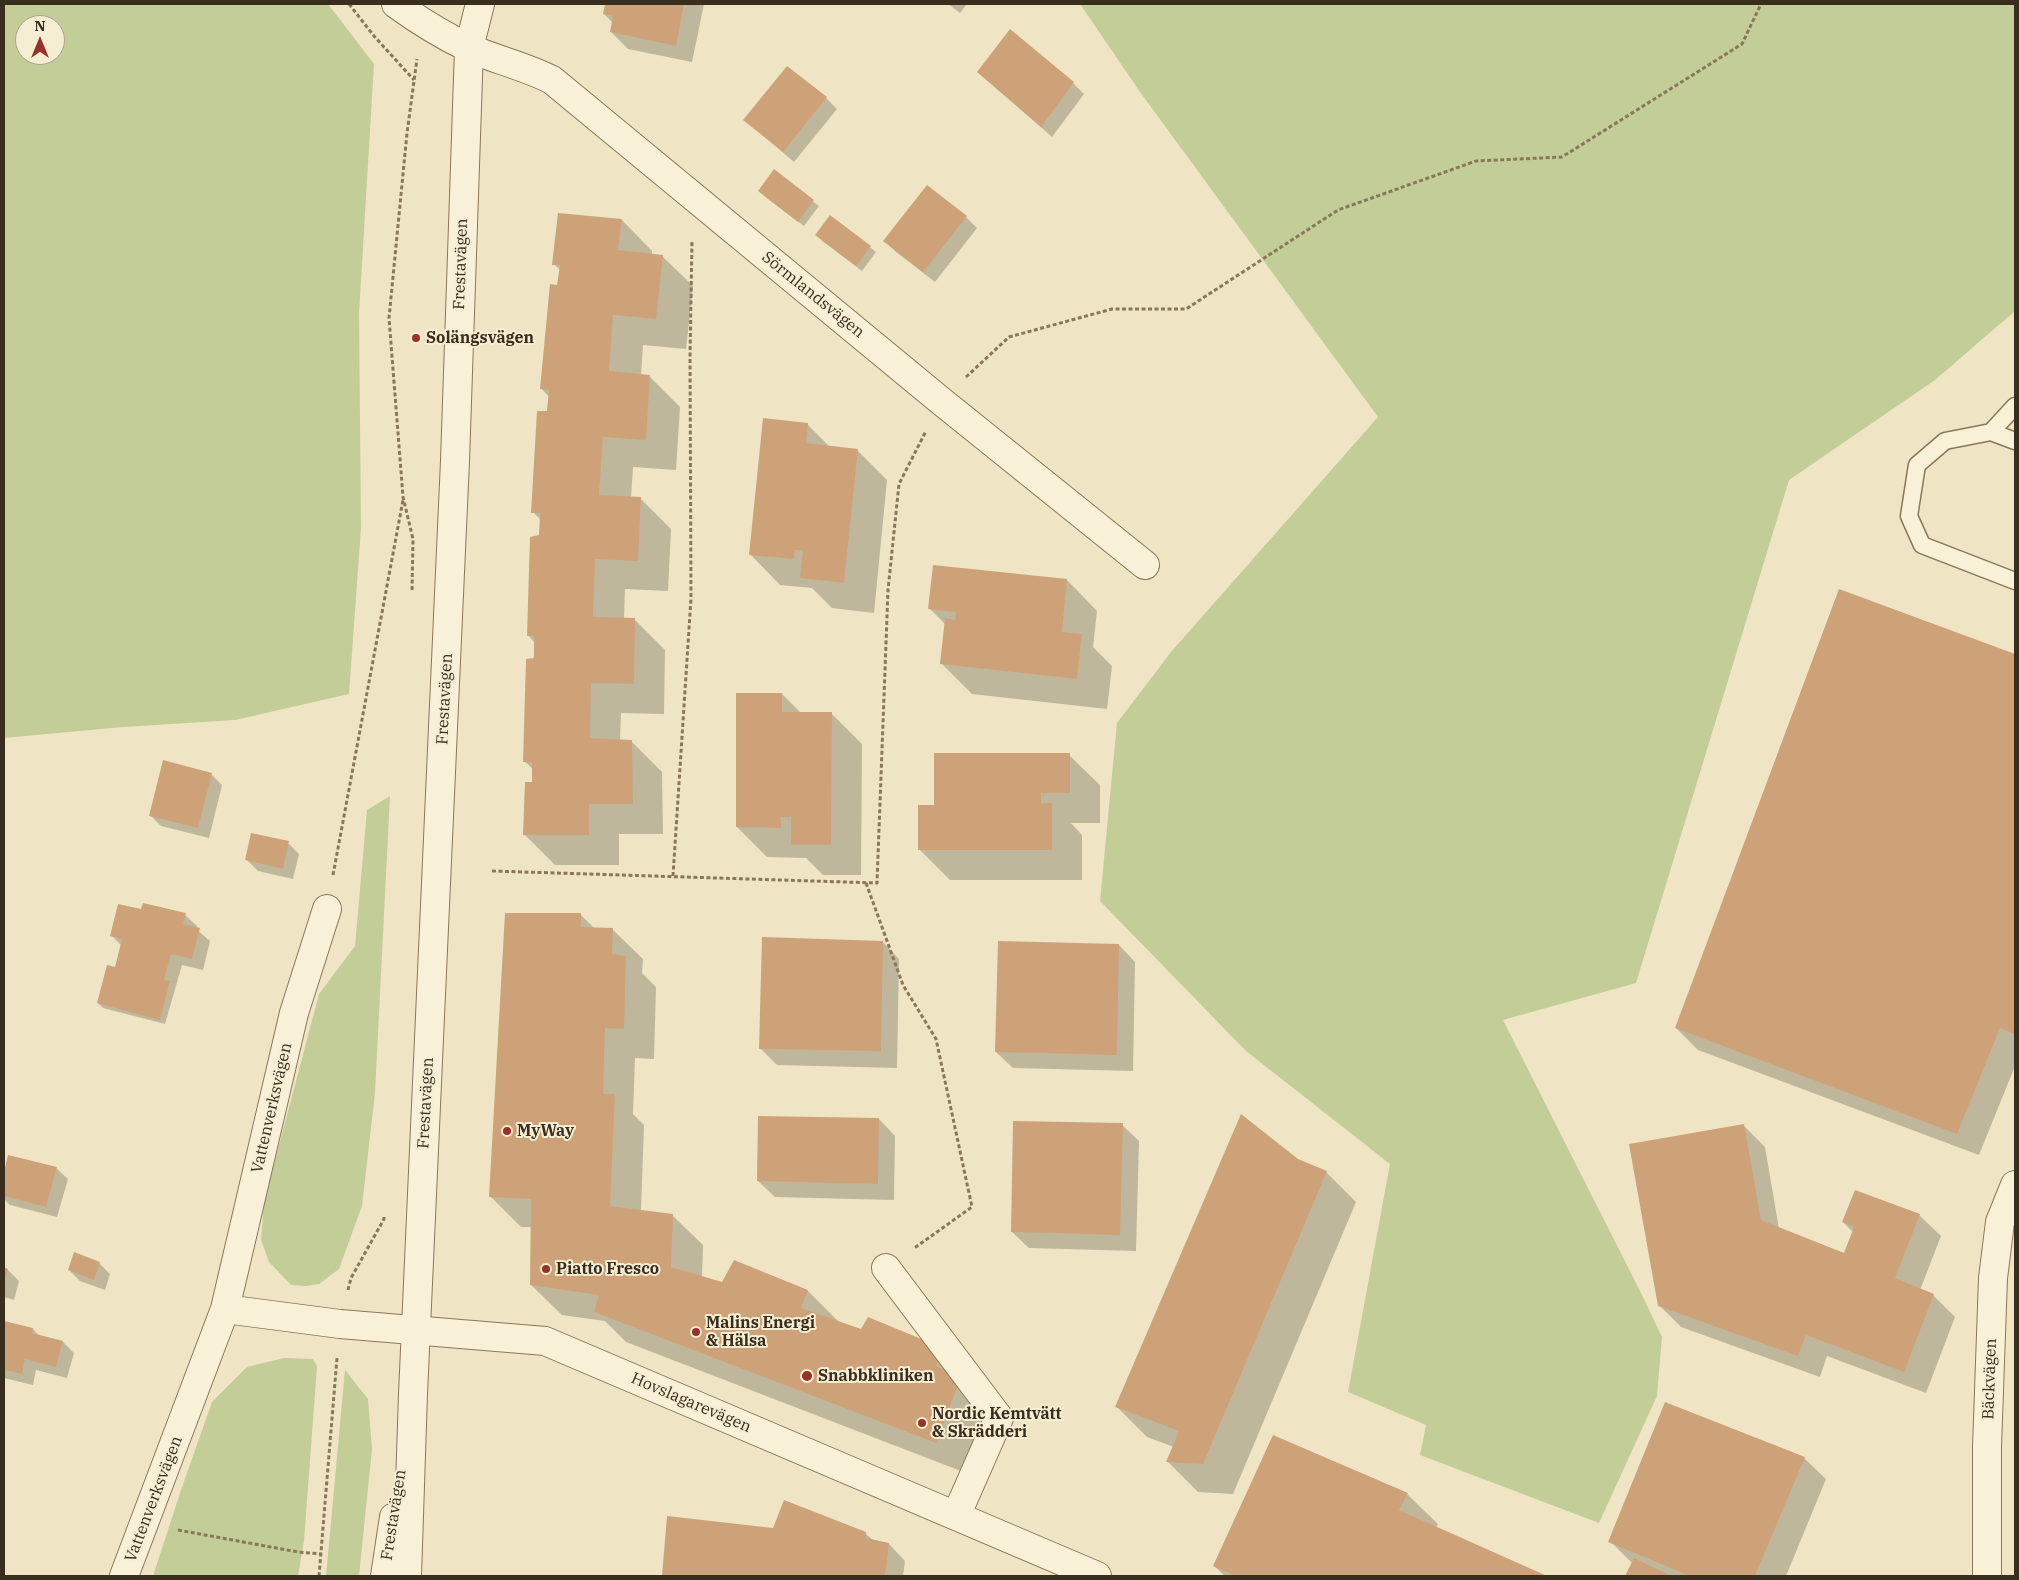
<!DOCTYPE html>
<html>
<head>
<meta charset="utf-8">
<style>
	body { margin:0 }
	#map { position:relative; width:2019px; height:1580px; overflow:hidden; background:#efe5c4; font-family:"IBM Plex Serif",serif }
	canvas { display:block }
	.frame { position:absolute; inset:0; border:5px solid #392d1e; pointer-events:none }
	.north { position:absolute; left:15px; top:15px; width:50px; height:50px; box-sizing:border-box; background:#f6eed3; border:1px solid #aaa18b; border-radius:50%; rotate:0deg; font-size:14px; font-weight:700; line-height:20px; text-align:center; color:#392d1e }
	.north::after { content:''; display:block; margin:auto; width:18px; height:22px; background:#993129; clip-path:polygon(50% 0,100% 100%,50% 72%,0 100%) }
</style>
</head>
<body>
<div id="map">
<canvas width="2019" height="1580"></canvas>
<div class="frame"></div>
<div class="north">N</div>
</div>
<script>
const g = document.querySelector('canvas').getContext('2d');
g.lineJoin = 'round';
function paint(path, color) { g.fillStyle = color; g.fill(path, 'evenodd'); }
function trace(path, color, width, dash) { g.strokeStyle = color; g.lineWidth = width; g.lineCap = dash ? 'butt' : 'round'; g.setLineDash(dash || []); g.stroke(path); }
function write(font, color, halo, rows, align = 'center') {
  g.font = font + ' "IBM Plex Serif",serif'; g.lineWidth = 4; g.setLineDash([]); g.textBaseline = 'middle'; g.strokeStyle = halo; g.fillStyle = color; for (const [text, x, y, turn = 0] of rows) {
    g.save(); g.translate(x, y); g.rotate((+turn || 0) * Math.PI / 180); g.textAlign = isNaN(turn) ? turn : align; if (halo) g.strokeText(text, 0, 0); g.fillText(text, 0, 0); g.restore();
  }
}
paint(new Path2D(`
	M4,4H328L374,64L359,314L361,528L349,694L235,720L123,727L4,738ZM25,25H55V55H25Z
	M1080,4H2015V311L1935,380L1789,480L1636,983L1503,1020L1642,1295L1662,1337L1657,1396L1599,1523L1420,1455L1426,1425L1348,1392L1390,1164L1246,1051L1100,901L1117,723L1171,652L1378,417L1140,92Z
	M390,796L375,1093L362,1206L339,1269L319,1284L306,1286L291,1285L269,1262L261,1240L264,1202L319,994L355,946L367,810Z
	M2014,1332H2015V1576H2014Z
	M284,1358L313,1359L317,1366L304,1541L298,1576H153L181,1490L212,1402L247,1367Z
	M345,1370L368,1399L372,1449L359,1576H326Z`), '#c3cd97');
paint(new Path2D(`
	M606,4H704L692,62L628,49L611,32L613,23L604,14Z
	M948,4H967L960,13Z
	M978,72L1073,83L1084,94L1052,137Z
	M826,98L837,109L794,162L745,120Z
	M774,171L819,206L804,226L764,196Z
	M830,216L876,252L862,271L821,240Z
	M966,217L977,228L935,282L896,252L885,241Z
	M622,220L652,251V255L662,256L693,286L686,349L643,345L641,376L650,377L680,407L676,470L633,467L631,498H640L671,529L668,591L625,589L624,619L635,620L665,650L664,714L621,713L620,741L632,742L662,772L663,834H619V865H555L524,834L533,783L534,770L524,761L535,643L528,635L541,520L533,512L549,397L541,388L561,271L554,264Z
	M807,424L830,447L857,450L887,480L874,613L832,608L812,588L780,585L750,554Z
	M1067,580L1097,611L1093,647L1112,666L1107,709L972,694L942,664L946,625L930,609Z
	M1839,590L2015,655V1066L1979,1155L1698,1050L1676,1028Z
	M782,694L801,713L832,714L862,744L861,875H823L806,858L767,857L737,827Z
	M1069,755L1100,785V823H1071L1082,835V880H950L919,849Z
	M211,774L222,785L209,838L161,826L150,815Z
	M288,843L299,854L293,879L258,871L247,860Z
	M142,910L185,915L197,926L196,929L210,941L203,970L182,965L165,1024L103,1008L98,1003L119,970L121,945L112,936Z
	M580,914L595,929H612L643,959L642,973L656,987L654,1059L635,1058L633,1114L644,1125L641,1211L672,1215L703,1245L702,1278L722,1284L735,1261L808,1291L839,1322L862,1330L942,1349L991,1408L966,1473L626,1342L605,1321L562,1315L531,1285L532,1227H521L490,1196Z
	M883,942L899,959L897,1068L777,1065L760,1048Z
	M1119,945L1135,962L1133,1071L1013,1068L996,1052Z
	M879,1119L895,1136L894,1200L775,1197L758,1181Z
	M1122,1125L1139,1141L1136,1251L1029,1248L1012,1232Z
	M1743,1125L1765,1147L1779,1229L1845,1255L1853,1232L1843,1222L1919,1215L1941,1236L1920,1290L1933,1295L1955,1317L1926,1393L1827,1356L1820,1377L1681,1327L1659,1305Z
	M9,1156L56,1168L68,1179L57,1217L10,1205L4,1199V1177Z
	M1297,1160L1326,1172L1356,1202L1233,1494L1198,1492L1168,1462L1174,1447L1147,1437L1116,1406Z
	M99,1263L110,1274L105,1290L80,1281L69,1270Z
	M4,1269L8,1270L19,1281L14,1300L4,1297Z
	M4,1322L33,1329L39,1336L63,1342L74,1353L67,1378L36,1370L33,1385L4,1378Z
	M1804,1458L1826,1479L1786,1576H1627L1633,1564L1610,1541Z
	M1407,1494L1438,1524L1436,1528L1544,1576H1225L1214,1566Z
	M669,1517L773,1529L866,1534L873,1540L889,1544L905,1561L903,1576H663Z`), '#0003');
paint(new Path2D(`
	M605,4H684L676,46L610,32L613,16L603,14Z
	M1010,29L1074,82L1041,127L977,72Z
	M787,66L827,97L783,152L743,120Z
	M774,169L814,200L798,222L758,191Z
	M927,185L967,216L923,272L883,241Z
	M558,213L622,219L618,250L663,255L656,319L613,315L609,371L650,375L646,440L603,437L599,495L641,497L638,561L595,559L593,617L635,618L634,684L591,683L590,738L632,740L633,804H589V835H523L525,782H532V762H523L526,659L534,658V636H527L530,537L539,535L540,513H531L537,411H547L549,390L540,389L550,284L557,285L560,265H552Z
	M830,215L871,246L856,266L815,235Z
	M763,418L808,423L806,443L858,449L844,583L800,578L803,550H795L794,559L749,555Z
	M933,565L1067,579L1062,632L1082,634L1077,679L940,664L945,618L955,620L956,612L928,609Z
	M1839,589L2015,654V1034L2000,1028L1957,1134L1675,1028Z
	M736,693H782V712H832L831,845H791V817H781V828L736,827Z
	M934,753H1070V793H1041V803H1052V850H918V805H934Z
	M163,760L212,773L198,828L149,816Z
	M251,833L289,841L283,869L245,860Z
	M143,903L186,913L183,924L200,928L192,959L171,954L164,980L170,981L160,1020L97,1003L107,965L115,967L122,939L110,936L118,904L141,909Z
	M505,913H581V927L613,928L612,954L626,956L624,1029L605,1028L603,1094H615L610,1206L673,1214L671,1267L722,1282L734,1260L808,1290L801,1308L861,1329L868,1317L943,1348L936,1366L961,1377L936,1443L594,1312L599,1295L530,1285L531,1199L489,1197Z
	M762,937L883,941L881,1051L759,1049Z
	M998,941L1119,944L1117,1055L995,1052Z
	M1241,1114L1298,1159L1327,1171L1203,1464L1166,1462L1179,1431L1115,1407Z
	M758,1116L879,1118L878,1184L757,1181Z
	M1013,1121L1123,1123L1120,1235L1011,1232Z
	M1744,1124L1761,1220L1844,1253L1854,1227L1842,1222L1855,1190L1920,1214L1895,1278L1934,1294L1904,1372L1806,1335L1798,1356L1658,1306L1629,1144Z
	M8,1155L57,1167L46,1207L4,1196V1172Z
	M74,1252L100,1262L94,1280L68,1270Z
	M4,1267L8,1269L4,1284Z
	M4,1321L33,1328L32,1333L63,1341L56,1367L25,1359L22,1374L4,1370Z
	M1665,1402L1805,1457L1755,1576H1690L1608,1542Z
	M1273,1435L1408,1493L1399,1510L1547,1576H1236L1213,1566Z
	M784,1500L866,1532V1538L889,1543L885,1576H662L667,1516L773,1528Z
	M1634,1558L1672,1576H1625Z`), '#cda279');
const service = new Path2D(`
	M1991,432L2015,406
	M2015,441L1991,432L1945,441L1917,465L1909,516L1922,545L2015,581`);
const minor = new Path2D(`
	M396,4C418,20 444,36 469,48C496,60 525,66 552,80L941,401L1145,565
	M886,1268L999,1418L956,1516
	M225,1309L340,1324L545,1341L1097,1576
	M124,1576L225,1309L294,1013L327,909
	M1987,1576V1447L1993,1278L2000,1222L2015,1185`);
const tertiary = new Path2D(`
	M385,1576L394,1517
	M407,1576L413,1394L455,461L469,48L480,4`);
trace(service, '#89775a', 19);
trace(minor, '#89775a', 30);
trace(tertiary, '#89775a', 30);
trace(new Path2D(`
	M349,4L374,36L414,80
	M966,377L1009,337L1112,309H1186L1338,210L1476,161L1562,157L1742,44L1761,4
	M412,590L413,539L403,497L389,318L407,133L417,59
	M492,871L877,883L888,590L899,484L926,431
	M333,875L403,500
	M673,876L691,598L690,357L692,240
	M866,883L903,985L936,1039L972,1207L913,1249
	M348,1290L351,1278L384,1219V1215
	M178,1530L298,1552L322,1554
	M319,1576L337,1358`), '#89775a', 3, [4, 2.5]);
trace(service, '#f9f1d7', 16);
trace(minor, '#f9f1d7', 28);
trace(tertiary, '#f9f1d7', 28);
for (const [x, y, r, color] of [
	[416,338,5,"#993129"],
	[507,1131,5,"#993129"],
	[546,1269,5,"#993129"],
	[696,1332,5,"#993129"],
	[807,1376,6,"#993129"],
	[922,1423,5,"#993129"]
]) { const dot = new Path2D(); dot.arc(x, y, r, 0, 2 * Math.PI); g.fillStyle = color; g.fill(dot); trace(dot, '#f6eed3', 2); }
write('16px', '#392d1e', '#f6eed3', [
	["Frestavägen",461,264,-88],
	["Sörmlandsvägen",813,295,39],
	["Frestavägen",445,699,-87],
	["Frestavägen",426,1103,-87],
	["Vattenverksvägen",272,1108,-77],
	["Bäckvägen",1990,1379,-88],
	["Hovslagarevägen",691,1403,23],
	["Vattenverksvägen",154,1499,-69],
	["Frestavägen",394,1515,-81]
]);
write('bold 16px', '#392d1e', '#f6eed3', [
	["Solängsvägen",426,338],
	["MyWay",517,1131],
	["Piatto Fresco",556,1269],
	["Malins Energi",706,1323],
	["& Hälsa",706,1341],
	["Snabbkliniken",818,1376],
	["Nordic Kemtvätt",932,1414],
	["& Skrädderi",932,1432]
], 'left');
</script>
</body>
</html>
